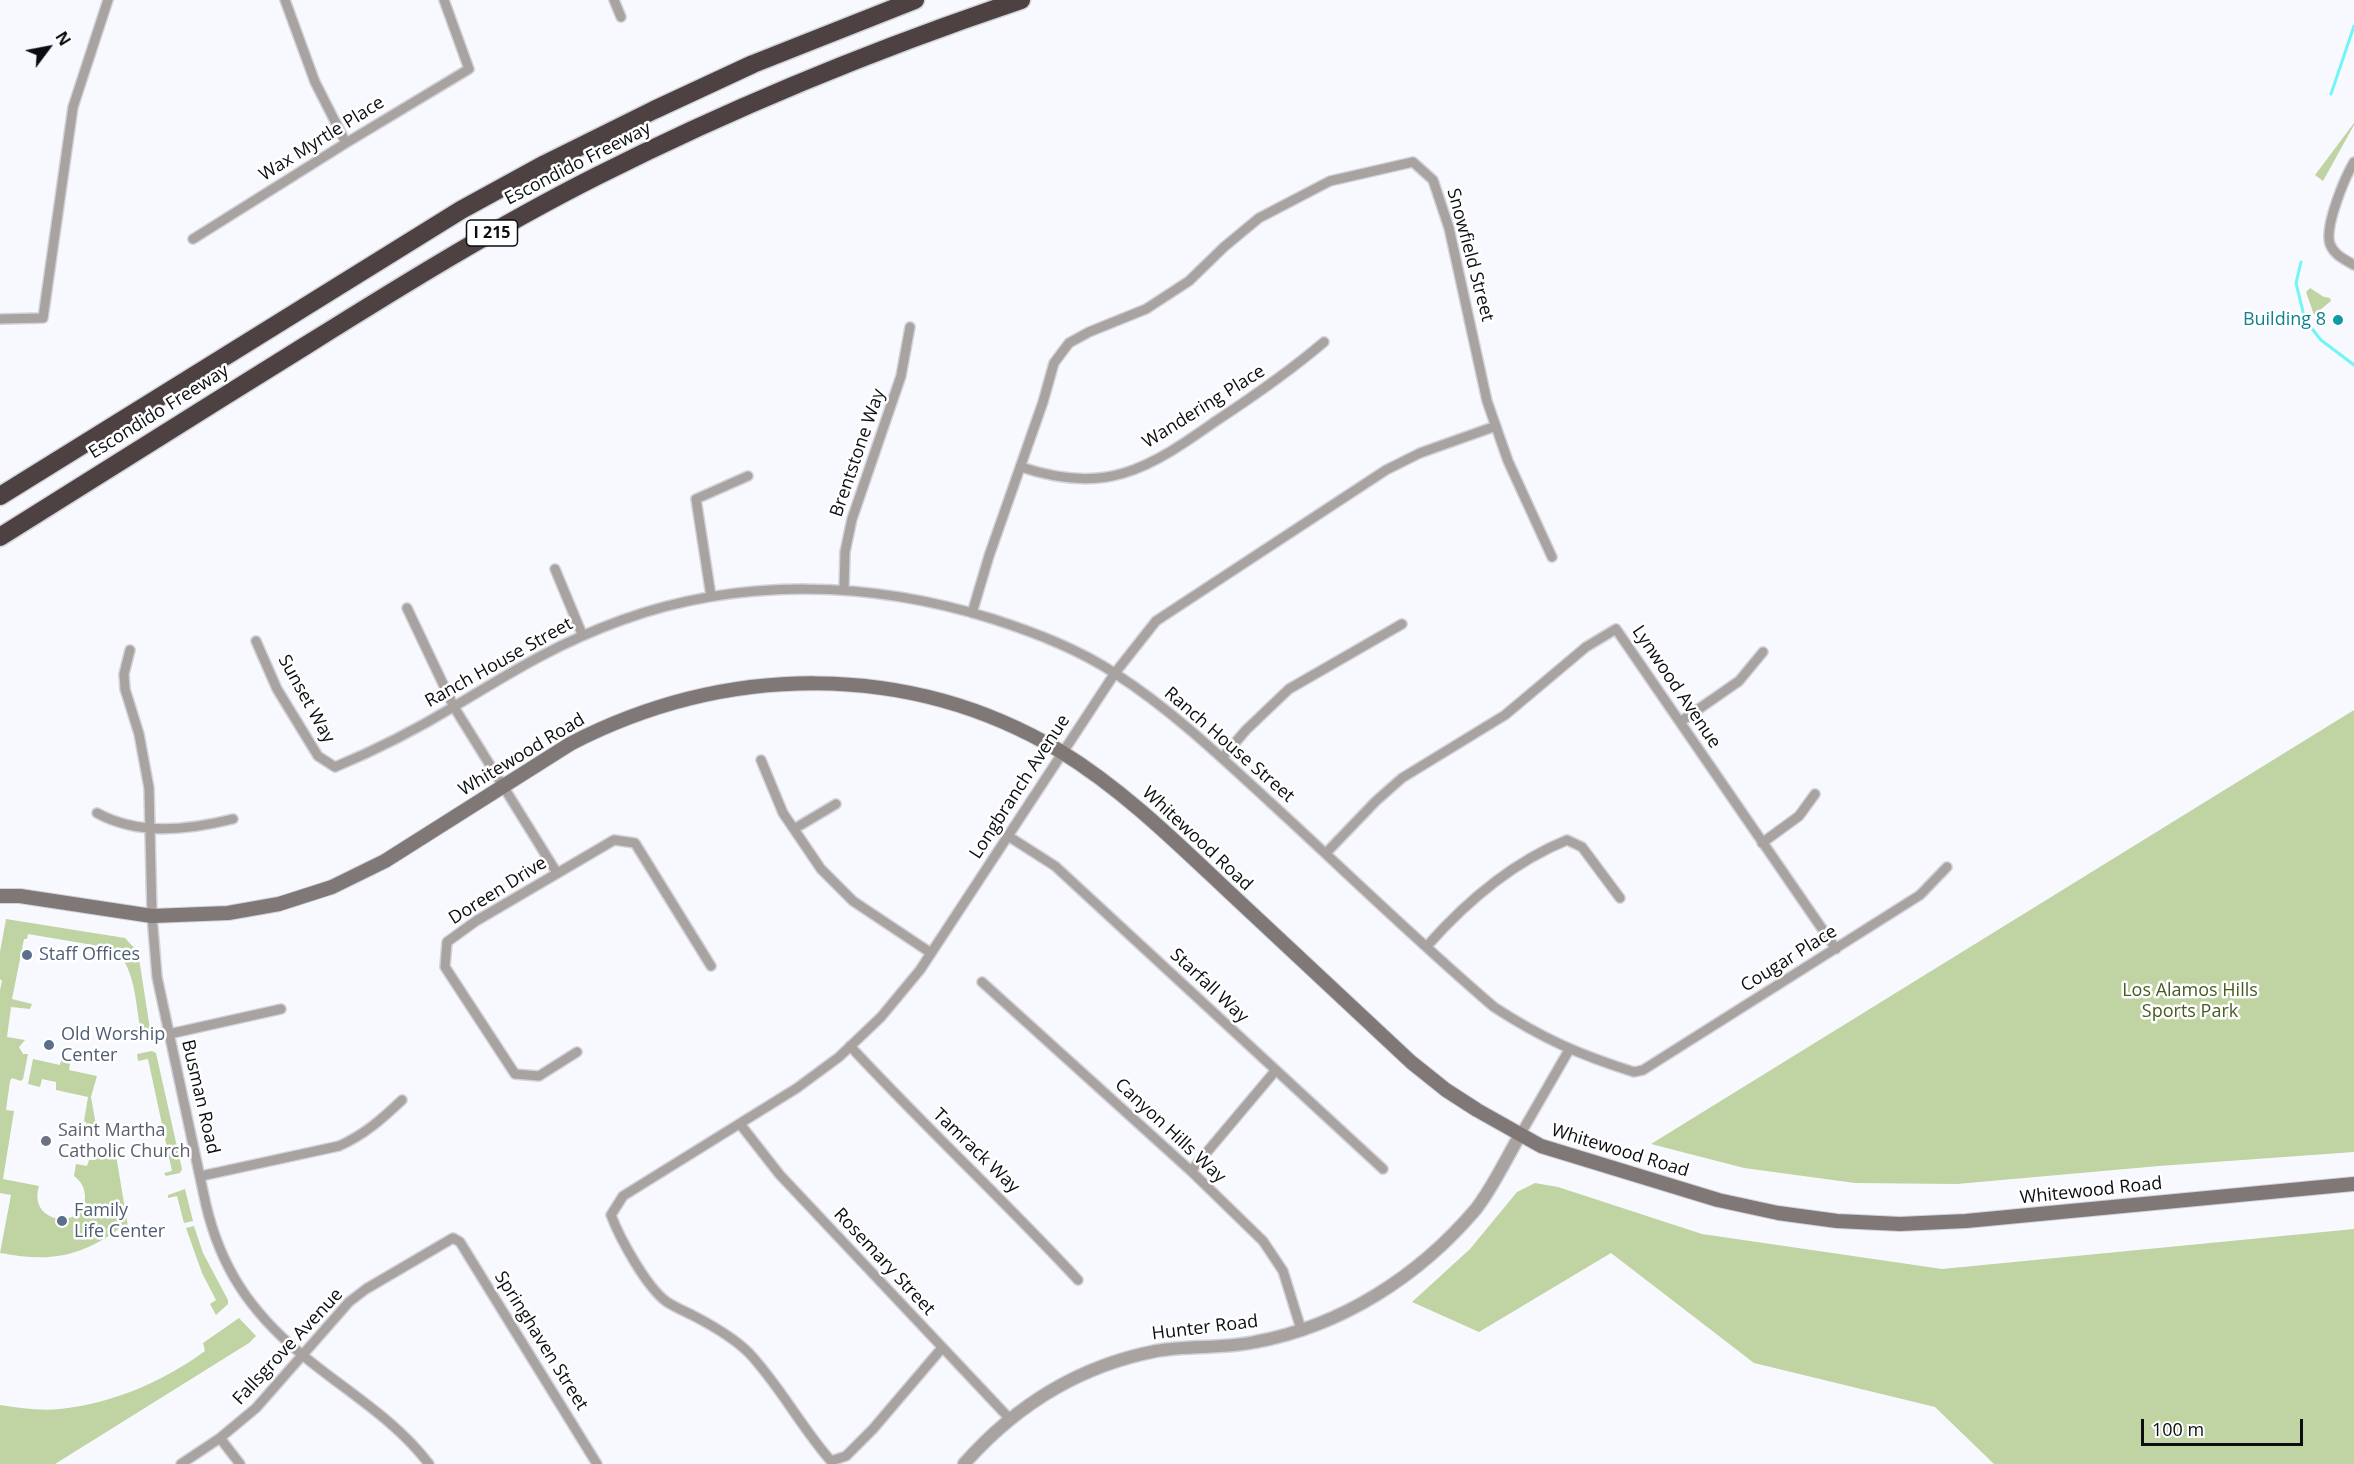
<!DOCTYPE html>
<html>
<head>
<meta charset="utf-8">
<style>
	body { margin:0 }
	#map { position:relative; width:2354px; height:1464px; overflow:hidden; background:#f7f9fe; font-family:"Open Sans",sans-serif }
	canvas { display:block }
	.north { position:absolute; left:18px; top:18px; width:60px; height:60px; -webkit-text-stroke:4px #fff; paint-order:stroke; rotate:58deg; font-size:16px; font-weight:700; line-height:24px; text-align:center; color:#0b0d10 }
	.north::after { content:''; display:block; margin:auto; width:21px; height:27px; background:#0b0d10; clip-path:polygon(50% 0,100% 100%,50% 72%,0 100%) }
	.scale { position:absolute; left:2141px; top:1419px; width:162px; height:27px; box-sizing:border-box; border:3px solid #0b0d10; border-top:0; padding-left:8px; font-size:18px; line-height:21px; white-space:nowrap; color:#0b0d10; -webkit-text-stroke:4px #fff; paint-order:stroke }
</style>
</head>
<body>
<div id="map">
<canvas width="2354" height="1464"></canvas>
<div class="north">N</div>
<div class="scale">100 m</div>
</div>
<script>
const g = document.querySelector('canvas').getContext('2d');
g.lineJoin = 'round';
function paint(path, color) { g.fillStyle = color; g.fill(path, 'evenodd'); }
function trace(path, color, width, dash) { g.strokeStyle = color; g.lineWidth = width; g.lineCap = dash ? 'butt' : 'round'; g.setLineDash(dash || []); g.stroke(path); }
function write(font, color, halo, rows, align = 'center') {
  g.font = font + ' "Open Sans",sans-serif'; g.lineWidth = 5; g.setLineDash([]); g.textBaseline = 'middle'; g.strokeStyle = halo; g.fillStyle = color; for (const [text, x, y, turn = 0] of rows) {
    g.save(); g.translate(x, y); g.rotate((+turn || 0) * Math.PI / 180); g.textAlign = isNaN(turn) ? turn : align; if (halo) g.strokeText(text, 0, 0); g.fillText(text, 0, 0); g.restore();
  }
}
paint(new Path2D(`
	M2354,123V125L2323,181L2315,175Z
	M2310,288L2324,297L2330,298L2331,301L2314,315L2306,292Z
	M2354,710V1152L2159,1166L1957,1184L1855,1183L1744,1168L1651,1144Z
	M6,919L125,938L138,952L150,1029L148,1034L135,1036L132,1029L140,1026C135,1000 135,963 111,948L28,934L27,939H24L12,999L32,1004L30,1009L11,1007L7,1037L25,1040L19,1047L23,1054H28L23,1079L21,1081L12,1078L10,1081L6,1110L14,1111L3,1179L39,1186C27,1223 83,1232 85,1197C85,1188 81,1181 74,1176L76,1164L87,1166L89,1160H95L97,1154L104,1155L105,1148L115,1149L129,1233L127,1235L120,1228C79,1258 50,1262 0,1253L11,1195L0,1193V990L2,981L0,979V952Z
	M152,1051L156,1053L182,1169L180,1173L166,1176L164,1173L172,1171L148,1059L138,1061L137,1054Z
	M62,1056L71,1058L69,1070L97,1076L91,1097L96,1125L86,1124V1122L84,1121L88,1097L56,1090V1082L42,1079L40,1087L28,1084L33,1059L60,1065Z
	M1535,1183L1558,1187L1702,1234L1942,1269L2354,1229V1464H1994L1935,1407L1754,1363L1611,1253L1479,1332L1412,1302L1470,1249L1517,1192Z
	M185,1189L193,1221L184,1223L177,1196L168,1198V1195Z
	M194,1226L203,1253L228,1300V1304L216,1315L210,1304L216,1300L202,1273L186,1228Z
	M239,1318L256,1336L249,1343L55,1464H0V1405C20,1408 40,1411 60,1409C112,1404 164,1381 205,1351L203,1343Z`), '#bfd4a2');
trace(new Path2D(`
	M2331,94L2354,26
	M2301,262L2296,283L2305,320L2321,340L2354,365`), '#71f5f6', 3);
const minor = new Path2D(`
	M285,0L315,82L346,143
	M614,0L621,17
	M2354,162C2345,177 2324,227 2330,244C2334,255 2344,259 2354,265
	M193,239L346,143L469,69L444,0
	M0,319L43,318L73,107L108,0
	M1021,467C1054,478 1089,484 1124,473C1157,463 1189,440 1216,421C1254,396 1290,371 1324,342
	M555,569L582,634
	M844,590L845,552L852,519L901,376L910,327
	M711,596L696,499L748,476
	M407,608L454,707L557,873
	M972,613L989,556L1043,402L1054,363L1069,343L1089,332L1146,309L1189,281L1224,247L1259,218L1330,181L1413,162L1433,180L1449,228L1487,401L1508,461L1552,557
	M256,641L277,689L318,756L335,767C376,750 417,729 455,706C513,671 558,643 622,620C742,577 872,581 993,619C1036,633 1078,649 1116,674C1173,711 1221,757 1271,803C1345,871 1418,942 1494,1007C1543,1039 1580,1055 1634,1072L1643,1070L1920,895L1947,867
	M130,650L124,674L125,689L139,734L149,788L152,916L157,977L206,1205C221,1268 250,1311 300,1353C344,1390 394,1418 429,1464
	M1680,722L1739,681L1763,652
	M1222,758L1246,730L1289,689L1402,624
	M761,760L783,813L821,869L853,901L931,953
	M97,813C139,836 188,830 233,819
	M794,829L836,804
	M1008,836L1055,866L1383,1169
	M1762,843L1799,816L1815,794
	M1326,853L1376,801L1402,778L1505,715L1586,647L1616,629L1836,949
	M1427,946C1465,903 1513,862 1567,840L1582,847L1620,898
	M982,982L1191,1171L1263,1241L1283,1271L1301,1329
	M169,1034L281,1009
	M850,1046C924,1126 1004,1200 1078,1280
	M577,1052L539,1076L515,1074L445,967L447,942L476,921L614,840L635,843L711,966
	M740,1124L780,1175L1009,1418
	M1520,1135L1569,1050
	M1191,1171L1276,1070
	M201,1176L339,1146C364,1135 382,1119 402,1100
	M942,1348L873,1429L846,1456L831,1461C801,1427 780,1386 749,1353C735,1339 713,1326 696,1317C687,1312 676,1308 667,1302C647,1288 620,1239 611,1215L623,1196L797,1088L839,1057L881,1017L920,970L1115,673L1156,621L1386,470L1420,453L1496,426
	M220,1438L240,1464
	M181,1464L220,1438L256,1408L349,1302L366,1289L453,1238L460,1242L597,1464`);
const tertiary = new Path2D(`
	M964,1464C1015,1406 1079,1366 1156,1351C1188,1345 1222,1349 1255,1342C1342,1326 1419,1276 1476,1209C1493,1187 1506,1159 1520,1135`);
const secondary = new Path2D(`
	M0,896H20L152,916L228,913L279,904L332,887L385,861L570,744C725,664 907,660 1060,751C1122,789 1174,840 1227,890C1288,947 1349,1004 1411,1062L1446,1090L1477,1110L1541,1146L1718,1200L1778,1213L1837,1221L1900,1224L1966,1221L2354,1184`);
const motorway = new Path2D(`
	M0,496L461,210L545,164L654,110L753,64L915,0
	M0,537C102,473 203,409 305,346C401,286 496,227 597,176C734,107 875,49 1021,0`);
trace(minor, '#d1d3d8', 12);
trace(tertiary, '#d1d3d8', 15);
trace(secondary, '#d1d3d8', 16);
trace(motorway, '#d1d3d8', 21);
trace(minor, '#a8a2a1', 9);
trace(tertiary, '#a8a2a1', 12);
trace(secondary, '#807877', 14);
trace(motorway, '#4d4241', 18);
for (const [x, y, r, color] of [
	[2338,320,6,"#0f9aa8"],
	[27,955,6,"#5c6f8a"],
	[49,1045,6,"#5c6f8a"],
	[46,1141,6,"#6b7280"],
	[62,1221,6,"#5c6f8a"]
]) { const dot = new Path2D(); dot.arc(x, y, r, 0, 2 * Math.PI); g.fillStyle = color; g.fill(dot); trace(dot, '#fff', 2); }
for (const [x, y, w] of [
	[492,233,51]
]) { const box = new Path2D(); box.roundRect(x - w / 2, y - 13, w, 26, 4.5); g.fillStyle = '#fff'; g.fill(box); trace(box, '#0b0d10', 1.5); }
write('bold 16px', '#0b0d10', null, [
	["I 215",492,233]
]);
write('18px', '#0b0d10', '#fff', [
	["Wax Myrtle Place",322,139,-32],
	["Escondido Freeway",578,164,-27],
	["Snowfield Street",1470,255,75],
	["Wandering Place",1204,407,-32],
	["Escondido Freeway",159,412,-32],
	["Brentstone Way",858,453,-71],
	["Ranch House Street",499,663,-29],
	["Lynwood Avenue",1676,687,56],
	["Sunset Way",306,699,61],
	["Ranch House Street",1229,745,41],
	["Whitewood Road",522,755,-31],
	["Longbranch Avenue",1020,787,-57],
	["Whitewood Road",1197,839,43],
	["Doreen Drive",498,891,-32],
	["Cougar Place",1789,959,-32],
	["Starfall Way",1209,986,43],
	["Busman Road",200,1097,77],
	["Canyon Hills Way",1170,1131,43],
	["Tamrack Way",976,1151,44],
	["Whitewood Road",1620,1151,17],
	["Whitewood Road",2091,1191,-6],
	["Rosemary Street",884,1262,47],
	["Hunter Road",1205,1328,-7],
	["Springhaven Street",541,1341,58],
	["Fallsgrove Avenue",288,1347,-47]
]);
write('18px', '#0d838f', '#fff', [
	["Building 8",2326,320]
], 'right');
write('18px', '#4e5e75', '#fff', [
	["Staff Offices",39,955],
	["Old Worship",61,1035],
	["Center",61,1056],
	["Family",74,1211],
	["Life Center",74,1232]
], 'left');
write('18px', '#465b20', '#fff', [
	["Los Alamos Hills",2190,991],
	["Sports Park",2190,1012]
]);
write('18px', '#5b616d', '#fff', [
	["Saint Martha",58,1131],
	["Catholic Church",58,1152]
], 'left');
</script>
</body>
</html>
